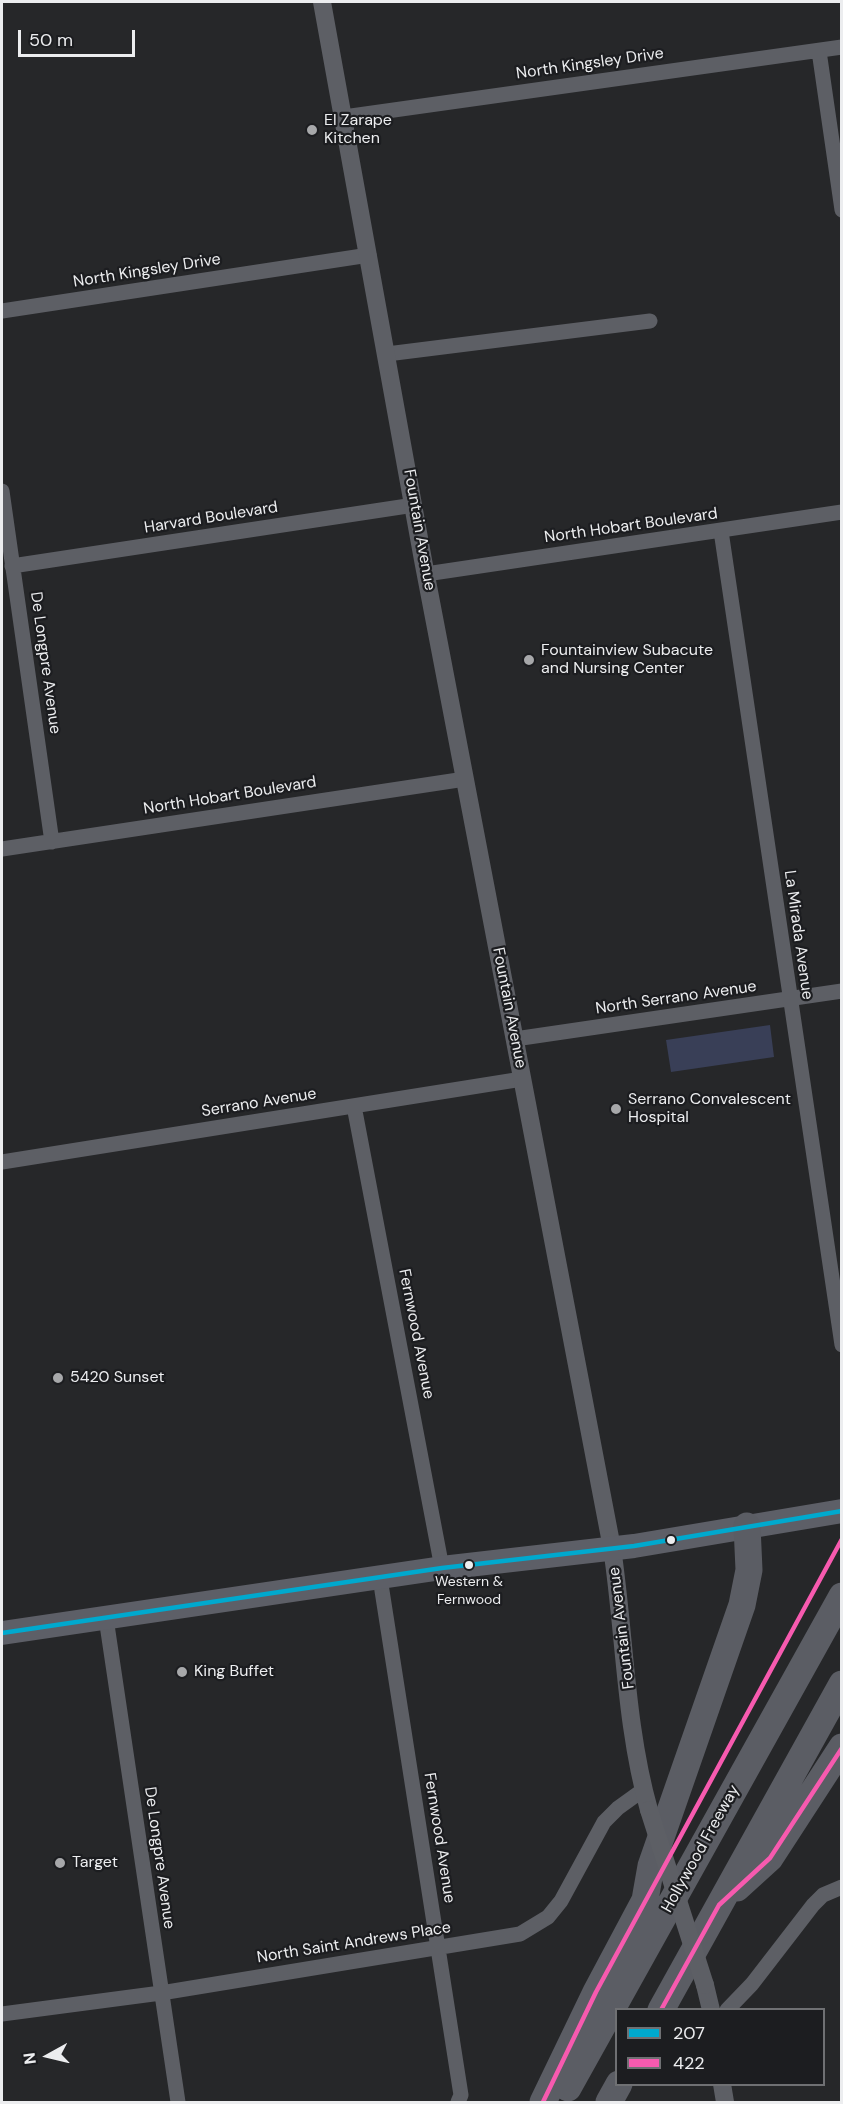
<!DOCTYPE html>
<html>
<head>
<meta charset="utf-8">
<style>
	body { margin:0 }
	#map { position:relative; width:843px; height:2104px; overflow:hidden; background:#262729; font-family:"DM Sans",sans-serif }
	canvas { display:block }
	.frame { position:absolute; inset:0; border:3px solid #ecedef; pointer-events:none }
	.legend { position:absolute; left:615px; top:2008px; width:210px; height:78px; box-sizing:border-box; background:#1c1d20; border:2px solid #6f7073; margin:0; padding:8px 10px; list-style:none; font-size:18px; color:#ecedef }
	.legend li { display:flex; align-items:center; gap:12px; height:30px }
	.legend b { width:30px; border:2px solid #6f7073 }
	.north { position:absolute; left:18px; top:2026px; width:60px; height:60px; -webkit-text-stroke:4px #1c1d20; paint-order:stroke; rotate:262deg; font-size:16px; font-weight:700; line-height:24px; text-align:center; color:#ecedef }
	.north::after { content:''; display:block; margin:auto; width:21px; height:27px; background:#ecedef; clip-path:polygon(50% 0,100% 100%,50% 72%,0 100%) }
	.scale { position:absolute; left:18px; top:30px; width:117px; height:27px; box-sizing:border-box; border:3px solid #ecedef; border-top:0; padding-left:8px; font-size:18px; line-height:21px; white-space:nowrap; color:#ecedef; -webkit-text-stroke:4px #1c1d20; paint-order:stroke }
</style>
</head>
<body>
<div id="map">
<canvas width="843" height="2104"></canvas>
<div class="frame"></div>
<ul class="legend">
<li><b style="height:8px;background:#00a9ce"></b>207</li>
<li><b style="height:8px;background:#f75aaf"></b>422</li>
</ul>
<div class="north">N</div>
<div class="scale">50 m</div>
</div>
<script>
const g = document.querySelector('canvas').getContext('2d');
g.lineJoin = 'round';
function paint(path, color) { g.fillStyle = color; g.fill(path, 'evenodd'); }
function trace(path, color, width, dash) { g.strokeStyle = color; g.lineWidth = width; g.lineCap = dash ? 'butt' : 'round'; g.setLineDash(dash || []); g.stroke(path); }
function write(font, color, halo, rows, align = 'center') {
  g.font = font + ' "DM Sans",sans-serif'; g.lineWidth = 4.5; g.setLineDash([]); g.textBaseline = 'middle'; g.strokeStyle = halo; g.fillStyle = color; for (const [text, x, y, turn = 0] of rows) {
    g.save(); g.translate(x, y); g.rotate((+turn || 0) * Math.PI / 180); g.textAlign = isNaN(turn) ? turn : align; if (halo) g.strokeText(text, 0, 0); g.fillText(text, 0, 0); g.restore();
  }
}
paint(new Path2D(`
	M770,1025L774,1057L671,1072L666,1040Z`), '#393f57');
trace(new Path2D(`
	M819,51L842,210
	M344,117L842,47
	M2,311L369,255
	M387,354L650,321
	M2,491L52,842
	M721,531L842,1345
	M12,566L414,505
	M426,574L842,512
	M2,849L465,779
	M515,1039L842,991
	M354,1106L442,1568
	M2,1162L522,1079
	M380,1578L461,2095L458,2102
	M106,1618L178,2102
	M727,2010L752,1984L813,1905L823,1895L842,1887
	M2,2014L161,1993L520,1934L548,1917L561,1901L604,1822L618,1808L643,1790`), '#5d5f65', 15);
trace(new Path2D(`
	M322,2L423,560L612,1548C625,1635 625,1725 649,1810
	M705,1985L711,2010
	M722,2084L725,2102`), '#5d5f65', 18);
trace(new Path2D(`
	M2,1633L442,1568L634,1546L842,1511`), '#5d5f67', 24);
trace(new Path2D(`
	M737,1888L770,1858L842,1747
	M661,2010L842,1684
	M568,2088L842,1596
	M543,2102L596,1992L645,1900L651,1866L742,1605L749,1570L747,1526
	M609,2102L619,2084`), '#5b5d64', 27);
trace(new Path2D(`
	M649,1810L705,1985`), '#5d5f65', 18);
trace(new Path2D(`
	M2,1633L442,1568L634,1546L842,1511`), '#00a9ce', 4.5);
trace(new Path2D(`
	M661,2010L719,1905L770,1858L842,1748
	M543,2102L596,1992L842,1539`), '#f75aaf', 4.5);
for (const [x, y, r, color] of [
	[312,130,6,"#a7a8aa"],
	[529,660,6,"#a7a8aa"],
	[616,1109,6,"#a7a8aa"],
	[58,1378,6,"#a7a8aa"],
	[671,1540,5,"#ecedef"],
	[469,1565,5,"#ecedef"],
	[182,1672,6,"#a7a8aa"],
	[60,1863,6,"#a7a8aa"]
]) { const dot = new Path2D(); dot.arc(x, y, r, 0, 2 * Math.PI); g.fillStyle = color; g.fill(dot); trace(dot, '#1c1d20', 2); }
write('14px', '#ecedef', '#1c1d20', [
	["Western &",469,1582],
	["Fernwood",469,1600]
]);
write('16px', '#ecedef', '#1c1d20', [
	["North Kingsley Drive",590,64,-8],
	["North Kingsley Drive",147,271,-9],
	["Harvard Boulevard",211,518,-9],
	["North Hobart Boulevard",631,526,-8],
	["Fountain Avenue",419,530,80],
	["De Longpre Avenue",45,663,82],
	["North Hobart Boulevard",230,796,-9],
	["La Mirada Avenue",798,935,82],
	["North Serrano Avenue",676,998,-8],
	["Fountain Avenue",509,1008,79],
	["Serrano Avenue",259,1103,-9],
	["Fernwood Avenue",416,1334,79],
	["Fountain Avenue",622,1628,-97],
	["Fernwood Avenue",439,1838,81],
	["Hollywood Freeway",701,1849,-61],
	["De Longpre Avenue",159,1858,82],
	["North Saint Andrews Place",354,1943,-9]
]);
write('16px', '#ecedef', '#1c1d20', [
	["El Zarape",324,121],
	["Kitchen",324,139],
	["Fountainview Subacute",541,651],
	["and Nursing Center",541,669],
	["Serrano Convalescent",628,1100],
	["Hospital",628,1118],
	["5420 Sunset",70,1378],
	["King Buffet",194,1672],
	["Target",72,1863]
], 'left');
</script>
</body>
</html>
